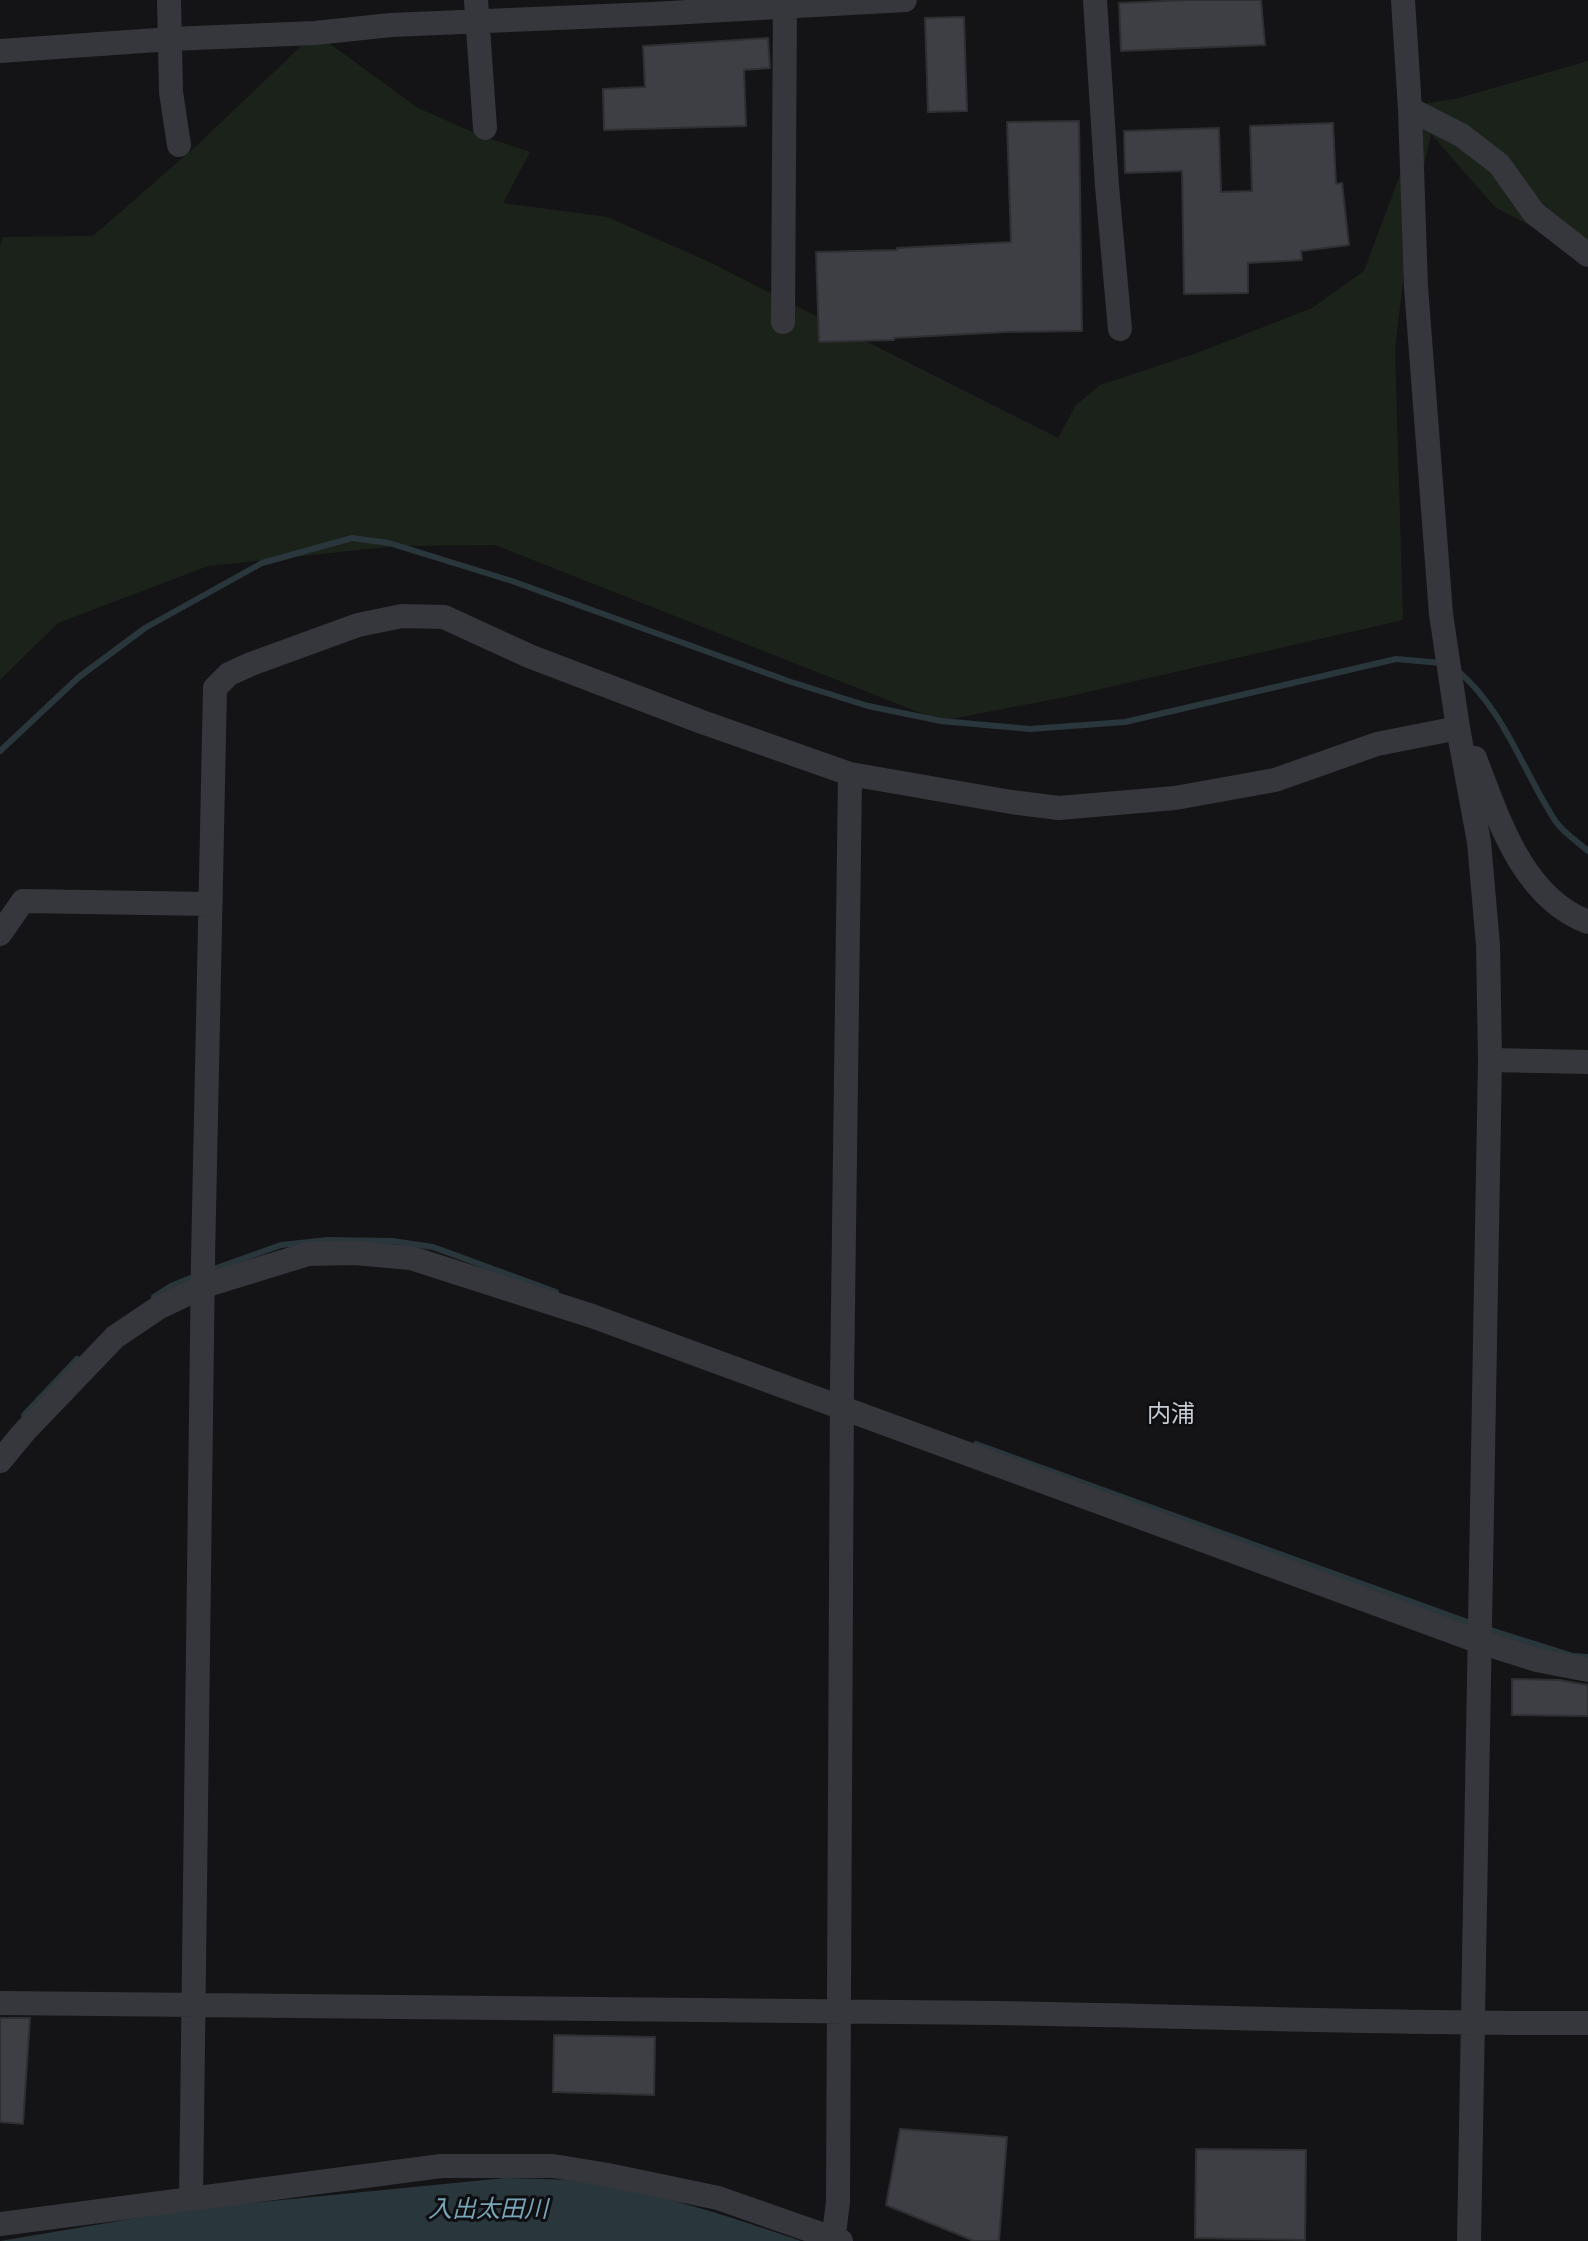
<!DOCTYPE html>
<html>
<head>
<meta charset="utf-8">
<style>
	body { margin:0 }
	canvas { display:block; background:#141416 }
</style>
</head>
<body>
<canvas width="1588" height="2241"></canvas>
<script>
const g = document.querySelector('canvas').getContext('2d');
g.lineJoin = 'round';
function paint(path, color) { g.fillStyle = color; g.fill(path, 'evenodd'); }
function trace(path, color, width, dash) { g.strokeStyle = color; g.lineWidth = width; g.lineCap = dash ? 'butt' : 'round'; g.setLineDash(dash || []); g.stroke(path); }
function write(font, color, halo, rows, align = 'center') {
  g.font = font + ' Barlow,"Noto Sans JP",sans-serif'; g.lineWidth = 6; g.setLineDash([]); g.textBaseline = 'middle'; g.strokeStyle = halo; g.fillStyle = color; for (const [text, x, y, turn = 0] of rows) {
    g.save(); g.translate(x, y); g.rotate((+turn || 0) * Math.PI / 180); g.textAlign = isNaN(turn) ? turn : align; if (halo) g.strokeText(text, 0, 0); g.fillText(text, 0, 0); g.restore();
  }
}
paint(new Path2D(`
	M315,33L418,108L482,136L530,152L503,203L607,217L705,260L1058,438L1076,405L1100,385L1197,353L1312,308L1364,271L1427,103L1455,99L1588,61V257L1495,207L1431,134L1408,240L1395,349L1403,620L1070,696L941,721L495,545L397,546L208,566L58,623L0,680V246L3,237L93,236L195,147Z`), '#1a221a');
paint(new Path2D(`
	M505,2178C529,2179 555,2178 579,2182C656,2192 729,2216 801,2241H0L190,2209Z`), '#29363b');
trace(new Path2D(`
	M1458,671C1505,711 1523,772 1556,822C1564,833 1578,842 1588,851
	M0,751L79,677L145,628L262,563L352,538L389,543L512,581L791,682L868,706L941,721L1030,729L1125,722L1396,659L1442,663
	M208,1271L281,1245L328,1240L392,1241L433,1247L556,1292
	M154,1297L171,1286L198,1275
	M24,1415L77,1359
	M976,1444L1473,1624
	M1484,1628L1573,1656L1588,1657`), '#29363b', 6);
const building = new Path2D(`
	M1187,0H1261L1265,45L1121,51L1119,3Z
	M964,17L967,111L928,112L925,18Z
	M768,38L770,68L744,70L746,126L604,130L603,89L645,87L643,46Z
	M1079,121L1082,331L1006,332L894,338V340L819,342L816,252L897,250V248L1011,242L1007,122Z
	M1333,123L1336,184L1342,183L1349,245L1301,251L1302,260L1248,263V293L1184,294L1182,171L1125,173L1124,131L1219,128L1221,192L1252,191L1250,126Z
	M1512,1679L1559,1680L1588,1685V1716L1512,1715Z
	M0,2018H30L23,2124L0,2122Z
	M554,2035L655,2037L654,2095L553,2092Z
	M900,2129L1007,2137L999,2241H974L886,2205Z
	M1196,2149L1306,2150L1305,2240L1195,2238Z`);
paint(building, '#3e3f44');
trace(building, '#2e2f32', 2);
trace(new Path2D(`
	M169,0L171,92L179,145
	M476,0L485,128
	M1095,0L1107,186L1120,329
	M1403,0L1410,109L1416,287L1441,614L1458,728L1479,842L1488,945L1490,1060L1469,2241
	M0,51L171,39L315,33L391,25L652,14L905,0
	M1410,109L1461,135L1499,164L1534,213L1588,255
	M783,322L785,0
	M1475,758C1498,818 1522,897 1588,922
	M0,934L23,901L210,904
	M1490,1060L1588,1062
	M0,1461L24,1432L115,1337L158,1308L204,1286L308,1254L355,1253L411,1258L592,1316L1480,1642L1537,1660L1588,1670
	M0,2003C332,2007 665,2009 998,2013C1194,2016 1391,2024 1588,2023
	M191,2199L203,1259L215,688L229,674L251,664L358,625L402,616L444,617L529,656L702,722L850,774L1011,802L1059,808L1175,798L1275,780L1377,744L1458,728
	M0,2224L441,2166H553L608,2175L718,2198L841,2241
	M833,2241L838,2202L842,1383L850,774`), '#35373c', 24);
write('24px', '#c6ccd3', '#0f0f11', [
	["内浦",1171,1414]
]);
write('italic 24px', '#77a4b7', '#0f0f11', [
	["入出太田川",488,2209]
]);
</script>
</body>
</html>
